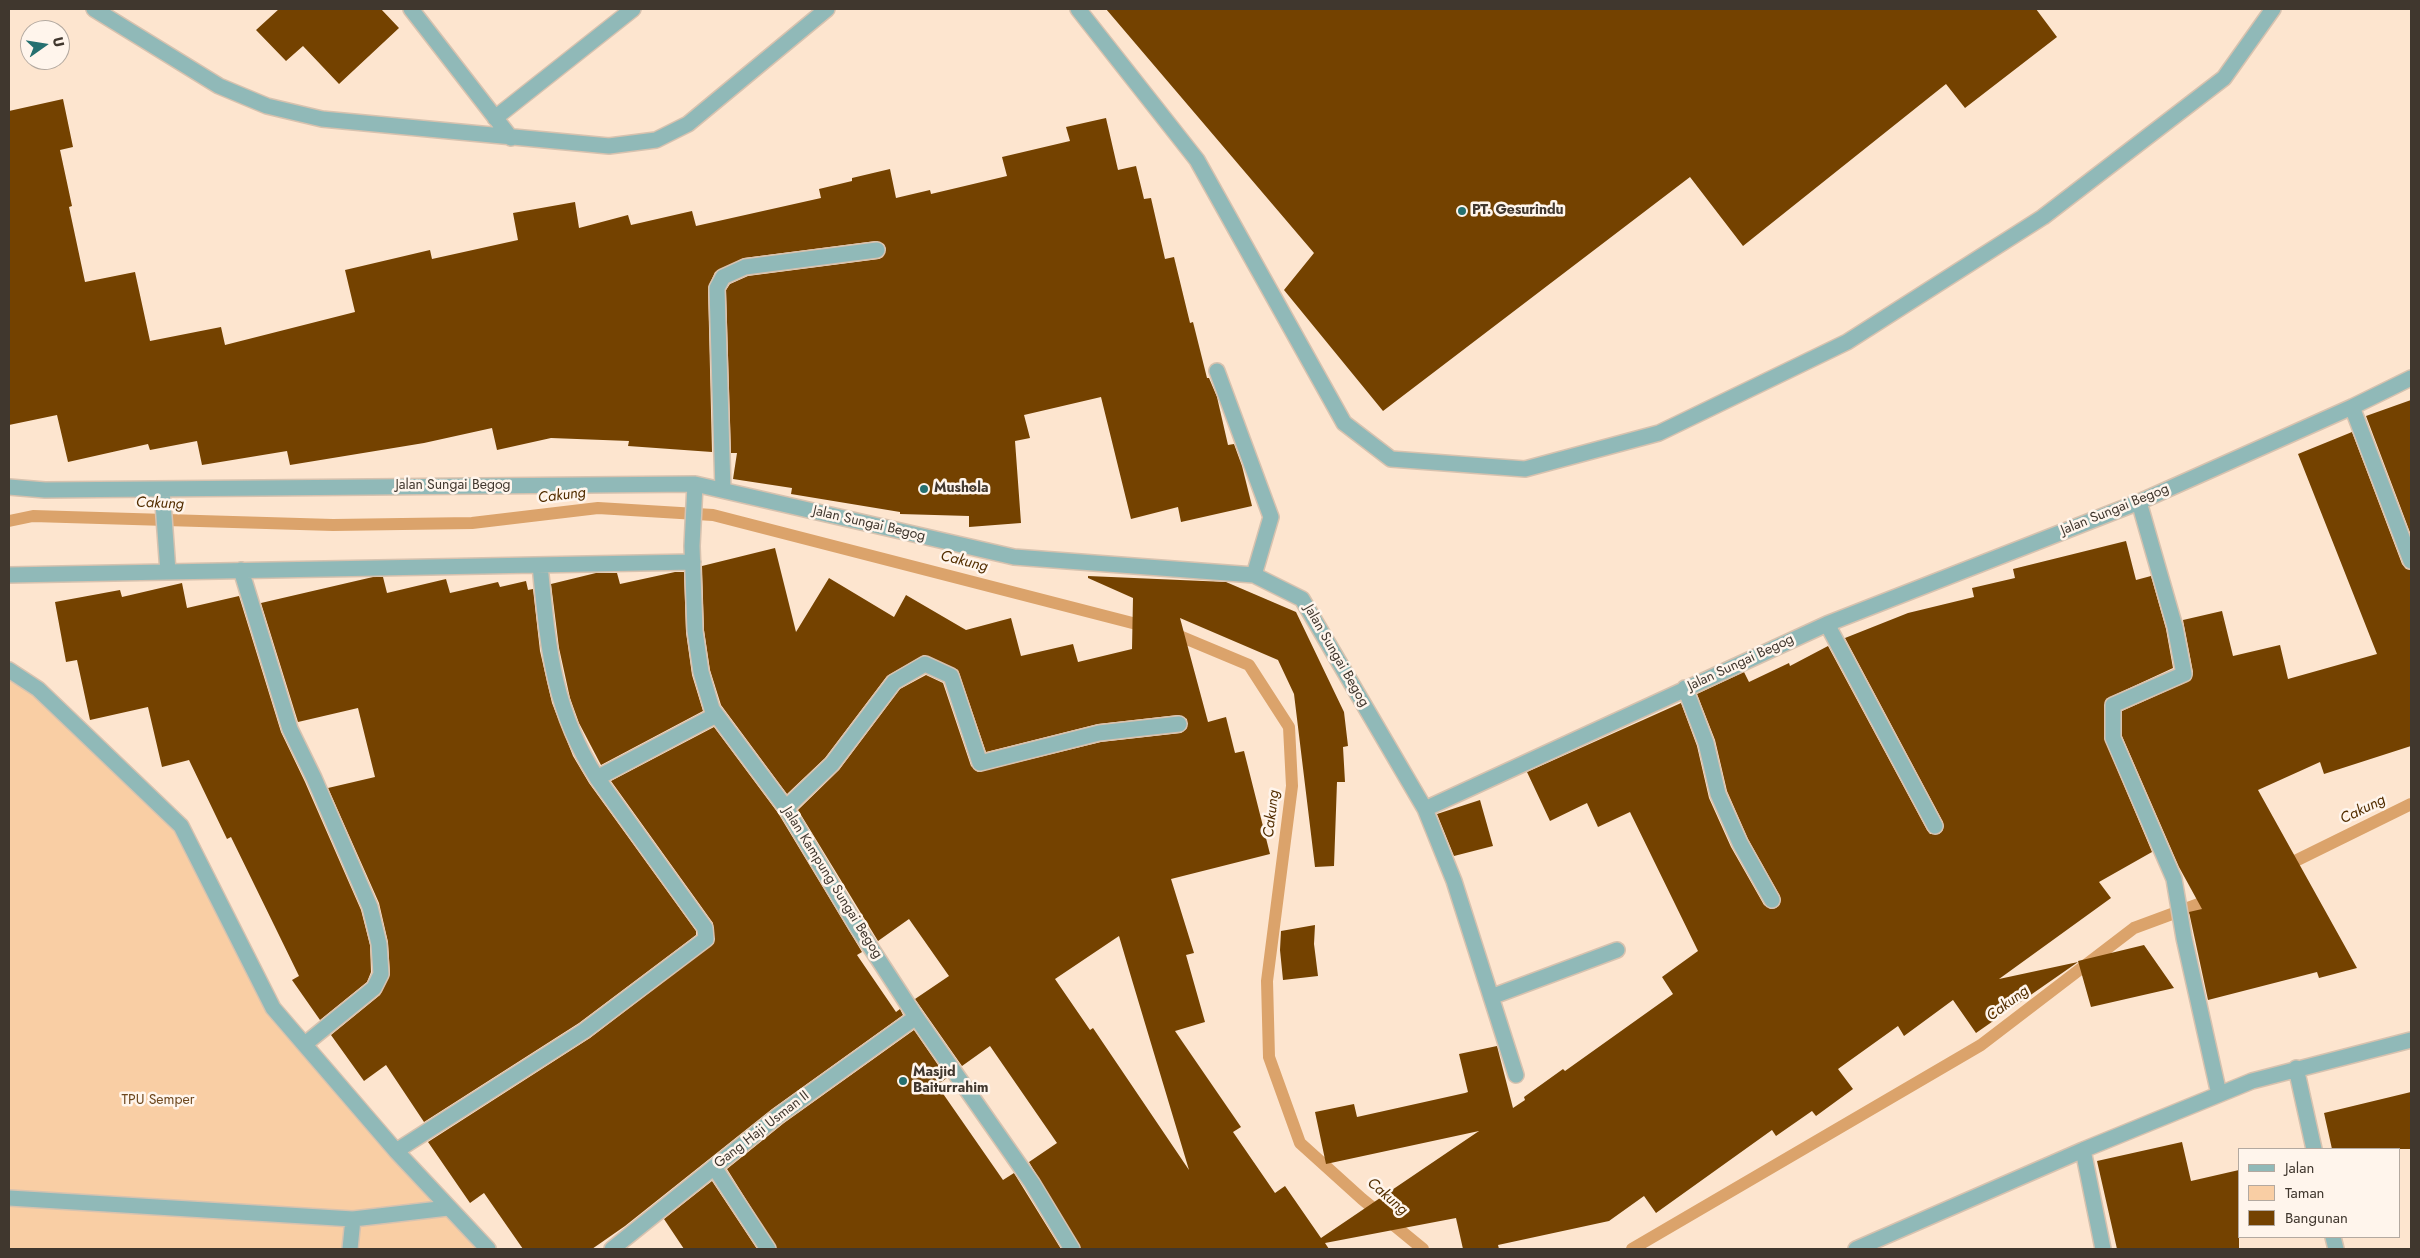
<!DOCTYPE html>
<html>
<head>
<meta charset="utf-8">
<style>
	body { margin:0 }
	#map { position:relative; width:2420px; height:1258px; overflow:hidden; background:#fde5cf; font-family:Jost,sans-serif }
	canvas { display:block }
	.frame { position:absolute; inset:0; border:10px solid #40372e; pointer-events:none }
	.legend { position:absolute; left:2238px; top:1148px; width:162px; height:90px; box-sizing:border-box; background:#fff5ec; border:1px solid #b3a9a0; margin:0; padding:6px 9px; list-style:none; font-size:15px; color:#40372e }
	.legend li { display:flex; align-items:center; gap:10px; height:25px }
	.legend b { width:25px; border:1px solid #b3a9a0 }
	.north { position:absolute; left:20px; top:20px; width:50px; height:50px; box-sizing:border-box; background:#fff5ec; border:1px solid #b3a9a0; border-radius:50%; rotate:77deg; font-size:14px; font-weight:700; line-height:20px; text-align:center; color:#40372e }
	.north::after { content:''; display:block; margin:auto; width:18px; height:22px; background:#257070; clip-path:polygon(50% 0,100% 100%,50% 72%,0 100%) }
</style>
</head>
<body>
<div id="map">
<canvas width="2420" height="1258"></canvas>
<div class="frame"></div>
<ul class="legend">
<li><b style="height:6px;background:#90b9b8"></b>Jalan</li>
<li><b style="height:14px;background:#f9cea4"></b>Taman</li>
<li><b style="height:14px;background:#744200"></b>Bangunan</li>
</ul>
<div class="north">U</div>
</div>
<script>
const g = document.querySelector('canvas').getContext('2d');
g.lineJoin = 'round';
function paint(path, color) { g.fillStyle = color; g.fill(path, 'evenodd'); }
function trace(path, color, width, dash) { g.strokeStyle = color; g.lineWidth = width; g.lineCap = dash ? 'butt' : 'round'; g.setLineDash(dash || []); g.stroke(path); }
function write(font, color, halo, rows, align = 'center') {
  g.font = font + ' Jost,sans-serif'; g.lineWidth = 5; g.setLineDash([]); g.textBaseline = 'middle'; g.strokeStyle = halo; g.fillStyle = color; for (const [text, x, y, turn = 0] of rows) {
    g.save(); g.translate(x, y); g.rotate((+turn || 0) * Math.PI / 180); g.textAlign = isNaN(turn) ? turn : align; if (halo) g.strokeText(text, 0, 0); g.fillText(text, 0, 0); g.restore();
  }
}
paint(new Path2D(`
	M9,670L181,826L273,1008L489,1249H9Z`), '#f9cea4');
trace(new Path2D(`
	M9,521L33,516L333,525L472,523L598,508L713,515L1148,627
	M1170,632L1249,665L1289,727L1292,786L1267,981L1269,1057L1300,1143L1362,1199L1423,1249
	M2283,867L2411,804
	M1632,1249L1981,1045L2134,928L2215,898`), '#dba36b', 12);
paint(new Path2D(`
	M279,9H381L399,28L339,84L303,46L286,61L256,30Z
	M1106,9H2036L2057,37L1965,108L1946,84L1743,246L1690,177L1383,411L1284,290L1314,253Z
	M63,99L73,147L60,150L72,206L69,207L85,282L135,272L150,341L221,327L225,345L355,312L345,270L430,250L432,259L518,240L513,213L575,202L579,228L628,215L631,225L692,211L696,226L821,198L819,189L852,181V178L890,169L896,198L930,190L931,194L1007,176L1002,157L1070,141L1066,127L1106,118L1118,170L1136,166L1144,199L1151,198L1165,259L1174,257L1190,323L1193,322L1207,378H1209L1217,397L1228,445L1234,444L1242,466L1252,506L1181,522L1178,507L1131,519L1101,397L1024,415L1030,438L1015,441L1021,523L969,527V516L900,514V512L791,494L792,488L733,479L737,453H731L726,290L730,284L748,276L879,259L883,257L886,249L884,244L876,241L744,258L715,272L708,288L712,452L628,446L629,441L551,438L497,450L492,428L424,443L290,465L287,451L202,465L197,441L150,450L148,444L68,462L57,415L9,425V111Z
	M2411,400V535L2366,416Z
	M2352,432L2402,564L2406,569L2411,570V746L2324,774L2320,762L2258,790L2357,968L2319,978L2317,972L2208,1000L2189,912L2202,909L2179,867L2122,736V711L2191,680L2193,672L2183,620L2222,611L2233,656L2280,645L2288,679L2377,654L2298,454Z
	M2126,541L2136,580L2151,576L2166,629L2173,668L2106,699L2104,738L2152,852L2099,882L2111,898L1999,979L2078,962L1976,1033L1953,1000L1904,1036L1898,1026L1838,1069L1853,1089L1816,1116L1812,1111L1776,1136L1772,1130L1656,1213L1644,1196L1609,1221L1498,1245L1499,1249H1463L1456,1218L1325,1243L1329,1249H1081L1029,1162L1057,1143L990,1046L962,1066L915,999L949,976L909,919L878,941L798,810L839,770L900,689L926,675L943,683L971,766L978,772L1101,742L1181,733L1187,728V719L1178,715L1098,724L986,752L958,670L924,655L887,676L825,758L787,794L721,705L710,670L704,630L702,566L775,548L796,632L829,578L894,617L906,595L966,630L1011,618L1021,656L1073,644L1078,662L1132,649L1133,598L1088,578V576L1226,582L1296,612L1344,712L1348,746L1343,747L1345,782H1337L1334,866L1315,867L1294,694L1278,660L1180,618L1208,722L1226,717L1235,753L1244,751L1270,854L1171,879L1194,953L1186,955L1205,1022L1175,1031L1241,1127L1233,1132L1275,1193L1285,1186L1321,1238L1479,1131L1326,1164L1315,1112L1354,1104L1357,1117L1465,1093L1468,1092L1459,1054L1497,1046L1513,1108L1525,1100L1524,1097L1563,1069L1565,1071L1673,994L1662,977L1698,951L1630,812L1598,827L1587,803L1550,821L1527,772L1681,703L1697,746L1709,798L1731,847L1764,905L1771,909L1776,908L1780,904V896L1748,839L1727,791L1715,740L1697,694L1744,672L1749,682L1789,663L1790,666L1828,646L1927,830L1930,834H1939L1943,830V822L1845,638L1908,613L1974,597L1972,588L2015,578L2013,569ZM1119,936L1132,980L1189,1170L1093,1028L1090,1030L1055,979Z
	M675,572H684L686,632L692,675L703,711L601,765L579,723L570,698L559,648L551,584L596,573H617L620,584Z
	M373,577H383L387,593L446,579L450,593L498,582L500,587L526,581L528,590L533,589L540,651L552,703L573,756L589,783L696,931V935L579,1023L424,1122L386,1065L364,1081L331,1035L380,995L390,974L388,942L379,903L328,788L375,777L358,708L298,722L261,603Z
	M182,583L187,608L239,596L281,732L305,782L361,910L370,945L371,972L367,982L320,1020L292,980L299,976L231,837L227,839L189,760L162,767L148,707L90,720L77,660L66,662L55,602L120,590L122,597Z
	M714,727L778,813L862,952L857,955L896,1012L900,1009L903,1015L772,1109L625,1226L592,1249H523L484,1193L470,1203L428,1142L590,1038L714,943L713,923L611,781Z
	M1480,800L1493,846L1454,856L1437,814Z
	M1315,925L1314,944L1318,976L1283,980L1280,950L1281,931Z
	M2144,945L2174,988L2091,1007L2078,961Z
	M914,1030L947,1078L937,1085L1003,1180L1014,1173L1061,1249H777L727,1169L784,1123Z
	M2411,1092V1149H2332L2324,1113Z
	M2182,1142L2191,1181L2239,1170V1249H2117L2097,1161Z
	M712,1181L757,1249H684L664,1219Z`), '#744200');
const service = new Path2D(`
	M94,9L219,86L267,106L322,119L609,146L656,140L688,124L827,9
	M411,9L511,138
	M1078,9L1197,160L1344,423L1391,459L1525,469L1659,433L1847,342L2043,217L2224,78L2273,9
	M495,118L633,9
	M9,1198L353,1219L350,1249
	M353,1219L448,1208`);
const minor = new Path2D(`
	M1217,371L1271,517L1254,575
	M2352,407L2411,561
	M695,484L692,546L695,631L701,672L712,709L786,808L856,925L916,1017L1032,1183L1072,1249
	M9,487L45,490L695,484L1014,557L1254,575L1302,599L1425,809L1827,624L2139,502L2352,407L2411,378
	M162,489L168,572
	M723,490L717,288L723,277L745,267L877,250
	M2139,502L2175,627L2184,674L2113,705V738L2174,879L2184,938L2219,1094
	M540,565C548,645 552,708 597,778
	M241,570L290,729L314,778L370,907L379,944L381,974L374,988L305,1044
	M9,575L693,562
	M1827,624L1935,826
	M9,670L38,689L181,826L273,1008L396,1151L488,1249
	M1685,688L1706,743L1718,794L1740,843L1772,900
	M786,808L832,764L894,682L925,664L951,676L980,763L1099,733L1179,724
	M1425,809L1454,881L1516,1075
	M1491,997L1617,950
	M2296,1068L2314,1149
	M2083,1150L2103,1249
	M396,1151L584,1031L706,939L705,928L597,778L716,715
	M714,1167L768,1249
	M2333,1237L2336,1249
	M612,1249L778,1116L916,1017
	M1856,1249L2083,1150L2252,1081L2411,1040`);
trace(service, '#d7c2af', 18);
trace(minor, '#d7c2af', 18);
trace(service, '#90b9b8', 15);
trace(minor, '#90b9b8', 15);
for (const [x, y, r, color] of [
	[1462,211,5,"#257070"],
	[924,489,5,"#257070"],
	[903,1081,5,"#257070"]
]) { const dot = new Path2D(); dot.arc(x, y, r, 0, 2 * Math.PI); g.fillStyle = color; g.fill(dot); trace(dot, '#fff5ec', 2); }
write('bold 14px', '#40372e', '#fff5ec', [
	["PT. Gesurindu",1472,211],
	["Mushola",934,489],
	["Masjid",913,1073],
	["Baiturrahim",913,1089]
], 'left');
write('14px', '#40372e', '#fff5ec', [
	["Jalan Sungai Begog",453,486],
	["Jalan Sungai Begog",2115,510,-22],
	["Jalan Sungai Begog",869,524,13],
	["Jalan Sungai Begog",1336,656,60],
	["Jalan Sungai Begog",1741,663,-25],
	["Jalan Kampung Sungai Begog",832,883,58],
	["Gang Haji Usman II",762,1130,-38]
]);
write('14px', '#6e481e', '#fff5ec', [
	["TPU Semper",158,1101]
]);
write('italic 15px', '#532e00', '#fff5ec', [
	["Cakung",562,496,-7],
	["Cakung",160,504,2],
	["Cakung",964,562,14],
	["Cakung",2363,810,-26],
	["Cakung",1272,814,-83],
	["Cakung",2008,1004,-37],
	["Cakung",1387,1197,41]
]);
</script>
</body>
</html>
